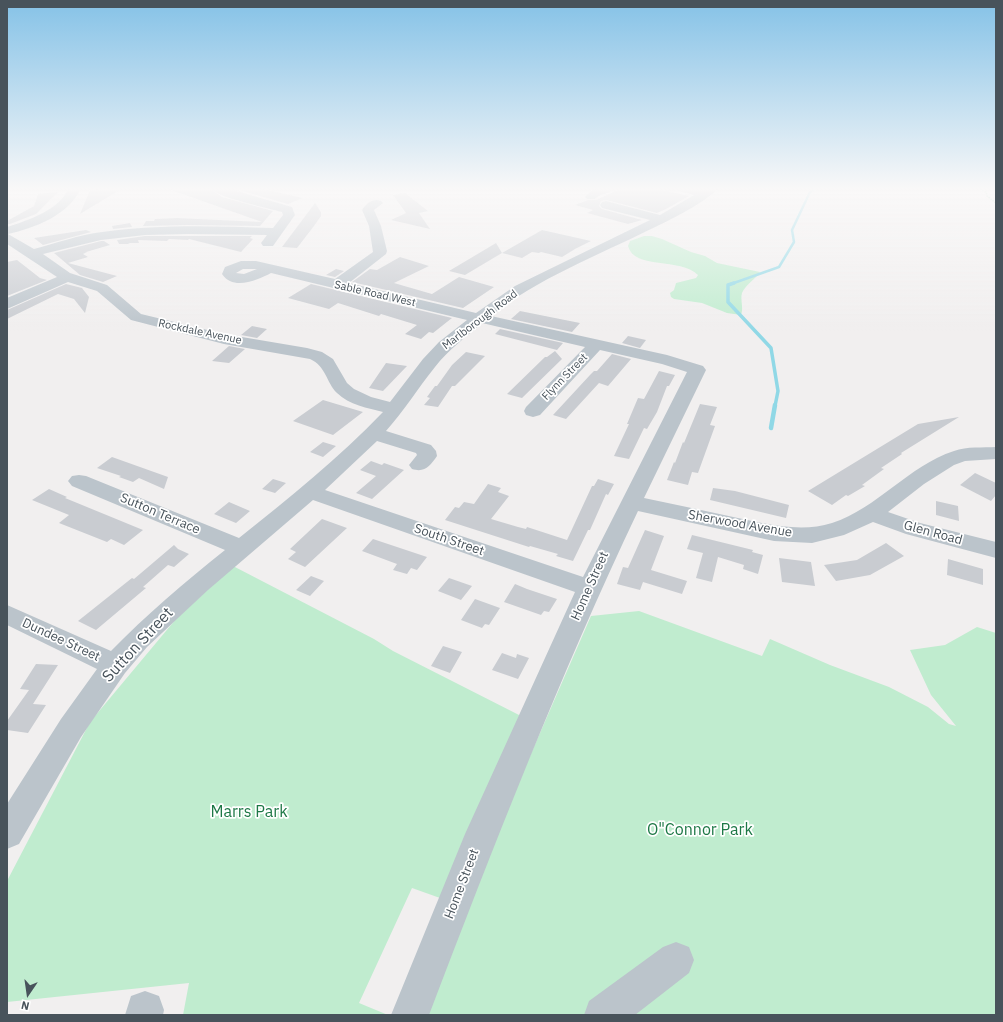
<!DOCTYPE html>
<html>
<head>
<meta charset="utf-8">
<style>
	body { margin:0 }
	#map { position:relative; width:1003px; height:1022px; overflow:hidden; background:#f1efef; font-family:"IBM Plex Sans",sans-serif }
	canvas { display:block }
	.frame { position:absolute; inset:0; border:8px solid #48535b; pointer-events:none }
	.north { position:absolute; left:8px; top:974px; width:40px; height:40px; -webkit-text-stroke:3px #fff; paint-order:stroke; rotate:193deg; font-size:11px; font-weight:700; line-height:16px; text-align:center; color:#48535b }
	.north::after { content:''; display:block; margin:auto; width:14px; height:18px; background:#48535b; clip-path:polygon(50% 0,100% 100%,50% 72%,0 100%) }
</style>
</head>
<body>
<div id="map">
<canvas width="1003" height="1022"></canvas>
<div class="frame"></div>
<div class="north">N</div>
</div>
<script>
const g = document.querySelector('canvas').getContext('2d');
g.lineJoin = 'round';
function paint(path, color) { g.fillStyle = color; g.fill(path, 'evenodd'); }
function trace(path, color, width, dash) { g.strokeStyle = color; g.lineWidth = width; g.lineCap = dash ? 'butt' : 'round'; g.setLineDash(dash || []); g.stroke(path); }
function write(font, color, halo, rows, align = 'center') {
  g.font = font + ' "IBM Plex Sans",sans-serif'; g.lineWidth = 3.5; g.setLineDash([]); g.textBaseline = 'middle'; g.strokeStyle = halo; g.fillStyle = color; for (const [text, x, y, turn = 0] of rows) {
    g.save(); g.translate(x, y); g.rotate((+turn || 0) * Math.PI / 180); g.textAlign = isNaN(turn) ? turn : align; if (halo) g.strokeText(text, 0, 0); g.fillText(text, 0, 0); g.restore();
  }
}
paint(new Path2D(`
	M644,236H652L662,239L691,252L705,256L717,263L760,272C756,279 746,284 742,293C740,300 744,308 741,315L727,313L702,303L674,299L671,297L670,293L674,290L676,283L696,278L698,275C680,257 634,270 628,246L630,241Z
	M233,566L374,639L393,651L521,716L440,898L412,888L359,1003L388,1015H183L189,983L7,1002V881L90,722L176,619Z
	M639,611L762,656L770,639L830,665L889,687L928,707L949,724L956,726L931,695L910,650L945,645L977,627L996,633V1015H417L591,616Z`), '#c0eccf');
trace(new Path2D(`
	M731,284L779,267L794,242L792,230L810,192L817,188`), '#90d8e6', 2.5);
trace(new Path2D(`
	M734,283L728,285V302L771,348L778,391L775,406`), '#90d8e6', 3.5);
trace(new Path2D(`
	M771,428L775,405`), '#90d8e6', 4.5);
paint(new Path2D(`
	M109,188H123L80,214L90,190Z
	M172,188H209L222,197L273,211L260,226L187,225L143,226L146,221H154L155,219L177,218L262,222L171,190Z
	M232,188H258L303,198L288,204Z
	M622,188H651L689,196L668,208L657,213L606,200L601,201L599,206L602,209L642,220L628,224L587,213L593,210L575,205L588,200H596Z
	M58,192L36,214L10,224H7V221L34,206L38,194Z
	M405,193L428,211L419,213L430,229L391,220L406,213L393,195Z
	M315,203L321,212V216L314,226L297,248L282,247Z
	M130,223L132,227L113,229L112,226Z
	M86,230L91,232L43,245L34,238Z
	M542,230L591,241L575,249L562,257L541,252L539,253L532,252L522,258L502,253Z
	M145,236H252L250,238L253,239L241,252L189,239L188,240L169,239L167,241L138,240L139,243H130L128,244H119L117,240Z
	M101,241H104L110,245L86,252H87L83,254L88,257L68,263L117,276L103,282L80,275L54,253Z
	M496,243L502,253L465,275L449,271Z
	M400,257L429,266L394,283L432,294L459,277L494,287L463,308L352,282L370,269L377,270Z
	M17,260L40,278L47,280L7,296V262Z
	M336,269L344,271L335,277L326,275Z
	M66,284L82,288L89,297L85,313L74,299L58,294L7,319V310Z
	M311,284L452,318L433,333L429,332L421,339L405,334L417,325L381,314L379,316L338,303L329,309L288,298Z
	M520,311L580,323L572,332L511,319Z
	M252,326L267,329L257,338L241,335Z
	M500,329L563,343L557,350L495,334Z
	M628,336L646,340L640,348L622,343Z
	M229,346L245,349L229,363L212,361Z
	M555,351L562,359L522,398L507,394L545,357H547Z
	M466,352L485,356L455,386H452L438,407L424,405L430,398L427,397L435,386H437L452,365Z
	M612,354L631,359L608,386L599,383L566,419L553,415L590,375L594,371H597Z
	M386,363L407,366L383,391L369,388Z
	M659,371L675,375L669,386H667L657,412L647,429L644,428L629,459L614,456L629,424H627L638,398L644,399Z
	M323,400L363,412L333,435L293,421Z
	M700,404L717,407L710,425L715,426L698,473L692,472L688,485L667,480L674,462L675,463L683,442L684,443Z
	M959,417L901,453L902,454L881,468L884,469L862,485L865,486L848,496L846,495L832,505L808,491L918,424Z
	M323,442L336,446L323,457L310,452Z
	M112,457L168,477L164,489L139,478L133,482L119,477L121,476L97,468Z
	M371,461L382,465L384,463L404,470L372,499L356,493L376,476L360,470Z
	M975,473L996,483V495L991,501L960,485Z
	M273,479L286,483L275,493L262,489Z
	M598,479L614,484L608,495L606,494L590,530H588L573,561L556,556L558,554L530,546L529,547L445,520L455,507L459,508L464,502L474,504L488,484L501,488L498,492L509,496L491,519L518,527L526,529L527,527L567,540L592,486H594Z
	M713,488L735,491L789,505L786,518L710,500Z
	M49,489L67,497L65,498L143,530L124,545L111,539L107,542L59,523L69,515L32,500Z
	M936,501L958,506L959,521L936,515Z
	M229,502L250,511L236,523L214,514Z
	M322,519L347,528L305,567L288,559L296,552L290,549Z
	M645,530L664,536L651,570L687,581L682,594L643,582L640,590L617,584L623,567L628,568Z
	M692,535L753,550L752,552L763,555L758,574L743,569L744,565L718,557L712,582L696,578L703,553L687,549Z
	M373,539L427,557L417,570L411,568L407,574L393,570L397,564L362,551Z
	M886,543L904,556L870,575L836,581L824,565L857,560Z
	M174,545L178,549L189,554L174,567L168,565L143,587L146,588L96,630L78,621L132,578L134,579Z
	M779,558L811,562L815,586L782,582Z
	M948,559L983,569V585L947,575Z
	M311,576L324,581L310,596L296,590Z
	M449,578L472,586L461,600L438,591Z
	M515,584L527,589L557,599L549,612L544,611L541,615L504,602Z
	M475,599L500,608L489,625L485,624L482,628L461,620Z
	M443,646L462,652L450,673L431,666Z
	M502,653L516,658L517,654L529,658L518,679L492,670Z
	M36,664L58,665L33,704L46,705L28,733L7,730V721L29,690L20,689Z`), '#c9ccd1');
trace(new Path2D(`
	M978,188L986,192L987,196L996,203`), '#7bc89e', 1.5, [1.5, 1]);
paint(new Path2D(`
	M69,188H81C69,215 35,228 8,234L34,249C56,243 79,235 102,232C159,224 216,226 273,228L283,215L282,212C268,208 218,198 210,188H226L292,207L295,215L273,246H263L261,243L267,235L188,234L145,235L101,240L43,254L70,273L107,285L141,314L224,334L307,348L322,352L333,359L347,383L354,389L371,397L390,402L423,359L439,342L467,320L271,273C258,280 233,291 222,274L225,267L241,261H256L335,279L373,252L369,226L362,210C367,203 373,198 381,201L383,203L374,210L381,226L387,251L386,254L349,283L476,313L515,286L650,220L602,208L600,205L602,202L606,201L660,215L694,195L676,190L674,188H694L702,190L704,188H718C707,202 668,221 651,229C599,255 536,279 491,316L667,355L703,366L706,370L644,498C671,504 698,509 724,515C758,522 798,534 832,523C878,508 908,466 954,451C967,446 983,448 996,447V459L965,461L954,465L924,484L888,512L920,523L996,542V558L906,534L873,522L844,535L812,543L774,541L638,511C560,675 494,845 429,1015H391L465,834L575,592L313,500L208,590L147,647L125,673L81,737L19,844L7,849V804L61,719L97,669L7,625V605L111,651C146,615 185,582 225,550L72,486L68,481L72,476L79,475L86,476L239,538C289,498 339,458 383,412C368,408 349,405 337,393C326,382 326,366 310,359L224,344L131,320L97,291L68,282L7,309V298L57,277L7,244V227C29,220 59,210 69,188ZM243,269H257L244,274L236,273ZM482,323L585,347L526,407L524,411L526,415L533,417L540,415L600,350L662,364L687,372L583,577L325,490L377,441L416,453L417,455L409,465L412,469C425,473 430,466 437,456L436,451L431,445L386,431C404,411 418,388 435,367C448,350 466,337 482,323Z
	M599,188H616C610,194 601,193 595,199H587L585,197L591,191Z
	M676,942L689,947L694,960L689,973L635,1015H584L589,1001L663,947Z
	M145,991L159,996L164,1010L163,1015H125L131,996Z`), '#bbc4cb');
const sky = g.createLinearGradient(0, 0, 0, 331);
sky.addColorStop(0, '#85c2e7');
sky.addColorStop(0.57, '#f9f8f8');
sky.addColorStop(1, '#f9f8f800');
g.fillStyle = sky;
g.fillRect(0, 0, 1003, 331);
write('11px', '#48535b', '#fff', [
	["Sable Road West",375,294,13],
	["Marlborough Road",480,320,-37],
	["Rockdale Avenue",200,332,12],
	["Flynn Street",565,377,-46]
]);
write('13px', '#48535b', '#fff', [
	["Sutton Terrace",160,514,23],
	["Sherwood Avenue",740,524,10],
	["Glen Road",933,533,15],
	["South Street",449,540,19],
	["Home Street",590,586,-66],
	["Dundee Street",61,640,25],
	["Home Street",462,884,-69]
]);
write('16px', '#48535b', '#fff', [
	["Sutton Street",138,645,-47]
]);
write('16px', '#1d7846', '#fff', [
	["Marrs Park",249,812],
	["O\"Connor Park",700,830]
]);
</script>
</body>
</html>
